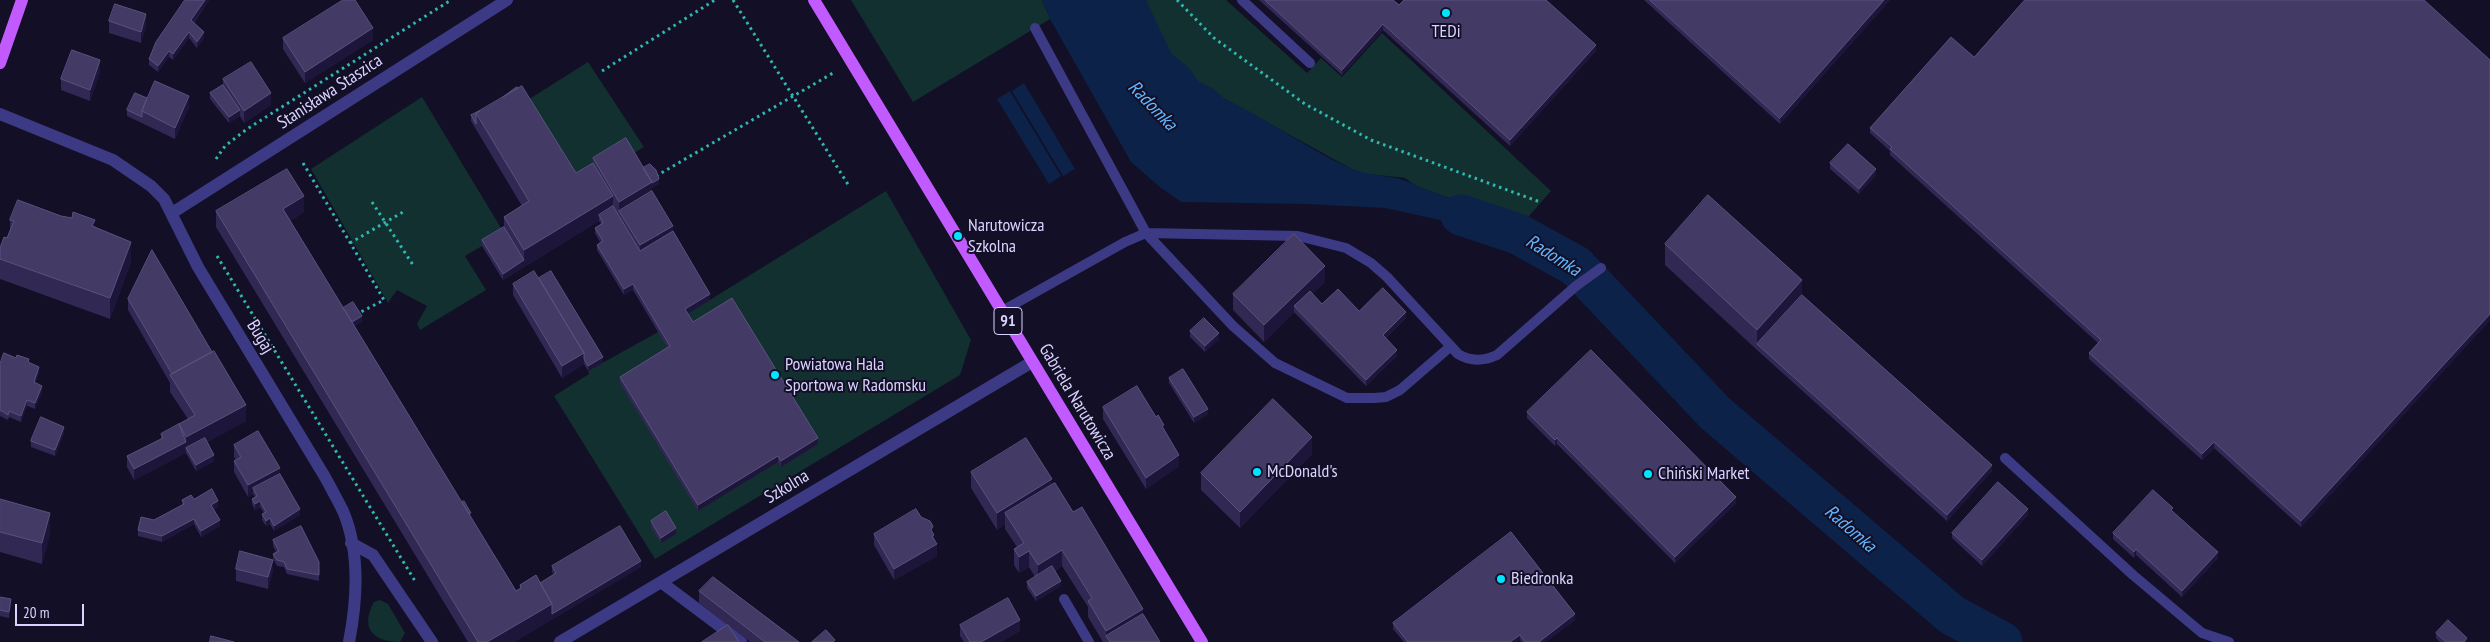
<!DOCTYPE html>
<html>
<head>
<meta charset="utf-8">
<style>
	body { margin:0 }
	#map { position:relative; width:2490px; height:642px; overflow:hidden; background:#130f26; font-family:"PT Sans Narrow",sans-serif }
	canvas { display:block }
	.scale { position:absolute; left:15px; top:604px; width:69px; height:22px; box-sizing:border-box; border:2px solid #d9d4ff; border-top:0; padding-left:6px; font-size:15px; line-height:18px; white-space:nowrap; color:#d9d4ff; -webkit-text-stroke:4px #130f26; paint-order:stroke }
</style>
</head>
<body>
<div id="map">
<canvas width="2490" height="642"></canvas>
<div class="scale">20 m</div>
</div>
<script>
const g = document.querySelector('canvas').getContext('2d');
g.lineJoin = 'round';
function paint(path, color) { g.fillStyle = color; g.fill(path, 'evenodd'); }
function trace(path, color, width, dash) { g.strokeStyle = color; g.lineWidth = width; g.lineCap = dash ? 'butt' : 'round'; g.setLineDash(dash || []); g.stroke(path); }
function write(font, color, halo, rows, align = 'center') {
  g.font = font + ' "PT Sans Narrow",sans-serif'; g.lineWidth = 4; g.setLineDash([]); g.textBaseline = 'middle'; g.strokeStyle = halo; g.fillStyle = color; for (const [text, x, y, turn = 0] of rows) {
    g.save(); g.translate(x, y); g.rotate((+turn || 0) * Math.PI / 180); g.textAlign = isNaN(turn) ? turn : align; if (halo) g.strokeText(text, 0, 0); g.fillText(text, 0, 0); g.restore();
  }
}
paint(new Path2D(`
	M851,0H1042L1050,19L913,102Z
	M1145,0H1226L1307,73L1321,58L1342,77L1382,33L1551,191L1522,224L1416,186L1405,178L1361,173L1346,166L1225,99L1183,98Z
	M588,62L644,147L576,189L523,103Z
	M422,97L504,233L465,256L486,290L420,330L417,324L427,306L397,290L388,303L311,169Z
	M886,191L971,340L960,375L655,559L554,396L589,374L588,371L658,332Z
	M380,600L388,604L405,633L400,642C372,642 360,627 374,602Z`), '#12302f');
paint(new Path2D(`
	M1042,0H1146L1171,53L1189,68L1198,81L1214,89L1225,99C1268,119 1307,149 1350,168C1372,178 1396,173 1416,186L1522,224L1505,242L1440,220L1385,208L1307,204L1181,202L1161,188L1131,162L1050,19Z
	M1024,83L1075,169L1063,176L1012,91Z
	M1010,91L1061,176L1049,184L997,99Z`), '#0c2248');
trace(new Path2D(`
	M1461,215L1518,234L1576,266L1715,413L1952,615L2002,642`), '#0c2248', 41);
trace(new Path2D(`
	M733,0L849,186
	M1177,0L1214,38L1305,104L1371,140L1540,202
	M602,71L715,0
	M216,159L225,146L247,129L451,0
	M303,163L384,300L357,314
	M656,176L833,73
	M372,202L413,265
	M350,243L403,212
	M217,256L415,581`), '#2fb8b0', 3, [2.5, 4]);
trace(new Path2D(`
	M1242,0L1310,63
	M1035,28L1146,233L1233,326L1275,363L1347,398H1374L1386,397L1400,390L1451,346
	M1002,311L1125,242L1146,233L1298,236L1346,248L1371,263L1387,277L1458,354C1471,362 1484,361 1497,355L1576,286L1601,268
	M2005,458L2133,575L2202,633L2229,642
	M1064,599L1089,642`), '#3d3a85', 10);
trace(new Path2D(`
	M0,114L113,160L151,186L164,199L198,267L325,477C331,488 337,499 343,511C360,551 357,601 349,642
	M172,213L507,0
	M351,543L373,555L432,642
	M661,582L741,642
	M560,642L1032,362`), '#3d3a85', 12);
trace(new Path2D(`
	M814,0L1202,642
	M0,63L22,0`), '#c25bff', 12);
paint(new Path2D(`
	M185,0H209L194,23L204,38L197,48L189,38L173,60L169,57L158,72L149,65V59Z
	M1259,0H1393L1399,5L1596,51L1510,146L1383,30L1342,75Z
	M1644,0H1890L1780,124Z
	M109,21L146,26L141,43L109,33Z
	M283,38L373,40L305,83L283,49Z
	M1974,57L2490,60V320L2301,527L2214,448L2202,460L2089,359V353L2098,343L1890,155V151L1870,133V128Z
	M100,72L90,101L61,90V79Z
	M223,79L271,105L244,123L240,116L229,123L210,99V93L223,85Z
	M147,98L189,107L175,139L127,116V110Z
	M480,111L576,173L593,163V158L643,168L659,184L652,188V191L710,300L688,313L693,322L818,444L781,467L778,462L698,511L620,383V377L667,347L633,290L624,295L597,250V245L600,242L595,233V228L601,224L599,221L503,280L482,246V240L504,227V217L522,206L471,121V115Z
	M1830,163L1876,175L1859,194L1830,169Z
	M216,211L304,212L290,221L343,308L362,322L354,326L516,591L520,588V585L540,583L554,575L552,572V566L641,567L514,642H468L216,227Z
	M61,216L95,226L131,262L110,319L0,279V248L7,238L10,230V220Z
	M1665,244L1802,295L1992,471L1947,521L1757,350L1665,265Z
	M1325,282L1312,294L1322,304L1359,311L1406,318L1386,338L1397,356L1366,386L1294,312L1264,342L1233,310V294Z
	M513,284L603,363L588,371L584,364L562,378L513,295Z
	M128,299L246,421L207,442L214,461L196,471L186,453L134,480L127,467V456L161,439V434L179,426V424L188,419L170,392V383L128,310Z
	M1190,331L1219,339L1205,352L1190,337Z
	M29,363L39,372L35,383L42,392L35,409L27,406L21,422L9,417L8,420L0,416V364Z
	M1169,378L1208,414L1194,423L1169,383Z
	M1103,407L1164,430L1179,466L1146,489L1103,419Z
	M1527,412L1736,503L1675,563L1557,444L1555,446L1527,418Z
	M64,433L55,456L31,447V441Z
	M234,445L280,474L300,515L274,531L270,524L266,526L262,520V514L264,513L260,507L255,510L252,504V499L255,497L253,494L248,497L234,472V461L236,460L234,457Z
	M1312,454L1240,528L1201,490V473Z
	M971,472L1052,484L1073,512L1143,614L1160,642H1103L1088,617V607L1062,566L1055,571L1061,586L1036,601L1027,588V582L1035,577L1029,567L1019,573L1014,565V549L1017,547L1005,529V524L997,530L971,488Z
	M0,499L50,534L42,564L0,552Z
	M194,499L218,507L214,509L220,526L201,537L194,524L162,542L138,536V530L154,520L182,506V500Z
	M2173,512L2218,558L2182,597L2136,555L2134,558L2113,539V533Z
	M2028,515L1982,566L1952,538V533Z
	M921,517L933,533L937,556L894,580L874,545V534Z
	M651,521L676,534L661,543L651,527Z
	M273,540L319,575V581L287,574L284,567L277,566L273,559V554L276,552L273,546Z
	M236,569L273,571L268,589L236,581Z
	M699,591L799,642H750L699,603Z
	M0,597L11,605L9,618L0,616Z
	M1575,620L1546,642H1521L1520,640L1517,642H1404L1393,629V623Z
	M960,625L1020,631L1001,642H964L960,636Z
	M2436,633L2467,642H2440L2436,638Z`), '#312854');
paint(new Path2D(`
	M205,0H209L191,26V20Z
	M1884,0H1890L1780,124V118Z
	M146,14V26L141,43V32Z
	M1383,24V30L1342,75V70Z
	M373,28V40L305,83V72Z
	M189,32V38L173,60V54Z
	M204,32V38L197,48V42Z
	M1596,45V51L1510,146V140Z
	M169,51V57L158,72V66Z
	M100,60V72L90,101V90Z
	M271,93V105L244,123V111Z
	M189,96V107L175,139V128Z
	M240,110V116L229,123V117Z
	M1876,169V175L1859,194V189Z
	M659,179V184L652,188V202L619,211V202Z
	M304,196V212L283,225V209Z
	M613,196V212L599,215V221L503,280V274L524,260V250Z
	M673,226V237L640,257V245Z
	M131,242V262L110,319V298Z
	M1325,266V282L1297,309L1294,306V312L1264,342V325Z
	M1802,280V301L1757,344V350V330Z
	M633,284V290L624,295V289Z
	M710,294V300L685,315V309Z
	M1406,312V318L1383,341V335Z
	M2490,314V320L2301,527V521Z
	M362,316V322L348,330V324Z
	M1219,333V339L1205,352V346Z
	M1397,350V356L1366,386V380Z
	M584,353V364L562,378V366Z
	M603,357V363L588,371V366Z
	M39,367V372L34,388V382Z
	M42,386V392L35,409V403Z
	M27,400V406L21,422V416Z
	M246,405V421L189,452L186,448V453L134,480V469L186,442V437Z
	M1208,409V414L1194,423V417Z
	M64,427V433L55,456V450Z
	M1312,437V454L1240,528V512Z
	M818,438V444L781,467V461Z
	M1557,438V444L1555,446V440Z
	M2214,442V448L2202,460V454Z
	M214,455V461L196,471V465Z
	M1179,455V466L1146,489V478Z
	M778,456V462L698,511V505Z
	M1992,465V471L1947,521V515Z
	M280,468V480L253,488V494L248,497V485Z
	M1052,479V495L1005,513V524L997,530V513Z
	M1736,497V503L1675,563V557Z
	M218,501V507L211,511V505Z
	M260,501V507L255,510V504Z
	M300,509V515L274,531V526Z
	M2028,509V515L1982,566V560Z
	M50,513V534L42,564V543Z
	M270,518V524L266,526V521Z
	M194,519V524L162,542V536Z
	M220,520V526L201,537V531Z
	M676,528V534L661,543V538Z
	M937,544V556L894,580V569Z
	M2136,549V555L2134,558V552Z
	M1062,550V566L1038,581V565Z
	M1029,551V567L1019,573V557Z
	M2218,552V558L2182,597V591Z
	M273,560V571L268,589V577Z
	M641,561V567L514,642H487L552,604Z
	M1061,581V586L1036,601V596Z
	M11,599V605L9,618V612Z
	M1143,609V625L1106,636V631Z
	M1575,614V620L1546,642H1539Z
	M1020,620V631L1001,642H981Z
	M1520,635V640L1517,642H1510Z`), '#1d163a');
const building = new Path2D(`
	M185,0H205L191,20L204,32L197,42L189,32L173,54L169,51L158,66L149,59L156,42Z
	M343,0H355L373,28L305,72L283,38Z
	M1265,0H1393L1399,5L1404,0H1546L1596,45L1510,140L1383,24L1342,70Z
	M1650,0H1884L1780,118Z
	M2025,0H2424L2490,60V314L2301,521L2214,442L2202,454L2089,353L2101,340L1890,149L1892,147L1870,128L1951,37L1974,57Z
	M115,4L146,14L141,32L109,21Z
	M72,50L100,60L90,90L61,79Z
	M251,62L271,93L244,111L223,79Z
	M155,81L189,96L175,128L142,111Z
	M223,85L240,110L229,117L210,93Z
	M522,86L576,173L593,163L613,196L524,250L504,217L529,201L476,113Z
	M517,87L518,88L503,97Z
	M135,93L147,98L142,111V117L127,110Z
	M480,111L476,113V124L471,115Z
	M626,138L652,182L619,202L593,158Z
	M1848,144L1876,169L1859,189L1830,163Z
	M650,164L656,170L659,179L652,183L643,168Z
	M287,169L304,196L283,209L516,591L521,588L520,585L536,575L552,604L487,642H478L216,211Z
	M652,191L673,226L640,245L619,211Z
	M1708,195L1802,280L1757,330L1665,244Z
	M18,200L61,216L72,218L73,212L95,220L92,226L131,242L110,298L0,259V248L4,237L7,238L14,221L10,220Z
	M613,206L640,251L673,231L710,294L685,309L693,322L732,298L818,438L781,461L778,456L698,505L620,377L670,346L633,284L624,289L597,245L603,241L595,228L603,223L599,215Z
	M504,227L524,260L503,274L482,240Z
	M1294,234L1325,266L1264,325L1233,294Z
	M152,250L212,352L172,374L128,299Z
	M534,271L584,353L562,366L513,284Z
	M551,271L603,357L588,366L584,359V353L539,278Z
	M1383,288L1406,312L1383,335L1397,350L1366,380L1294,306L1310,291L1322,304L1338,289L1359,311Z
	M1802,295L1992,465L1947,515L1757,344Z
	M353,302L362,316L352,322L343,308Z
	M1204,318L1219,333L1205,346L1190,331Z
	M1591,350L1736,497L1675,557L1557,438L1555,440L1527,412Z
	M214,351L246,405L186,437L179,424L195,415L170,375Z
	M4,353L16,358L17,355L29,359L28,362L39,367L34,382L42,386L35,403L27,400L21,416L9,411L8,415L0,410V364Z
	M1183,369L1208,409L1194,417L1169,378Z
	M1137,386L1156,417L1158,415L1164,425L1162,426L1179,455L1146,478L1103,407Z
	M1273,399L1312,437L1240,512L1201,473Z
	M41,417L64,427L55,450L31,441Z
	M179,424L186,442L134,469L127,456L163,438L161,434Z
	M258,431L280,468L248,485L234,461L241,457L234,445Z
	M205,438L214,455L196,465L186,448Z
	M1026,438L1052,479L997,513L971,472Z
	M280,474L300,509L274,526L270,518L266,521L262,514L266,512L260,501L255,504L252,499L257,496L253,488Z
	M1998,482L2028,509L1982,560L1952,533Z
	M1055,483L1073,512L1082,507L1143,609L1106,631L1088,601L1092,598L1062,550L1038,565L1029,551L1019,557L1014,549L1024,543L1005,513Z
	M212,489L218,501L211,505L220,520L201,531L194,519L162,536L138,530L141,517L154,520L184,504L182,500L191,495L194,499Z
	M2153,490L2173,508L2171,510L2218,552L2182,591L2136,549L2134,552L2113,533Z
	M0,499L50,513L42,543L0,532Z
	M464,501L471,513L469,514L462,502Z
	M916,509L921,517L930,521L933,526L931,530L934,535L932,536L937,544L894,569L874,534Z
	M666,511L676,528L661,538L651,521Z
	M301,526L319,562V575L287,569L284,562L277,560L273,554L279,551L273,540Z
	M620,526L641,561L552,614V604L540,583L556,573L552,566Z
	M1511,532L1575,614L1539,642H1525L1520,635L1510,642H1408L1393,623Z
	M240,551L273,560L268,577L236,569Z
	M1052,566L1061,581L1036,596L1027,582Z
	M713,577L799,642H765L699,591Z
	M0,597L11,599L9,612L0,610Z
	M1008,598L1020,620L981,642H970L960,625Z
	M1143,614L1160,642H1110L1106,636Z
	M2448,620L2467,638L2464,642H2446L2436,633Z
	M728,625L739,642H702Z
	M826,630L835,640L833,642H812Z
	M211,636L234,642H210Z`);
paint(building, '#433a66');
trace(building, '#5a527e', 1);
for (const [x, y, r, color] of [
	[1446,13,5,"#00e5ff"],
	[958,236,5,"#00e5ff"],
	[775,375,5,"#00e5ff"],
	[1257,472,5,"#00e5ff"],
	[1648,474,5,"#00e5ff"],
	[1501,579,5,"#00e5ff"]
]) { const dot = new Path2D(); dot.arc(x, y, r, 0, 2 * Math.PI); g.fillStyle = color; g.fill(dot); trace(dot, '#130f26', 2); }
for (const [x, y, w] of [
	[1008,321,28]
]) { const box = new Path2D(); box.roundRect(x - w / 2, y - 13.5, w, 27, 4); g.fillStyle = '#130f26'; g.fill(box); trace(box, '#d9d4ff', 1); }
write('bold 16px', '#d9d4ff', null, [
	["91",1008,321]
]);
write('18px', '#d9d4ff', '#130f26', [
	["TEDi",1446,32,"center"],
	["Narutowicza",968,226],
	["Szkolna",968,247],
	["Powiatowa Hala",785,365],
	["Sportowa w Radomsku",785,386],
	["McDonald's",1267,472],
	["Chiński Market",1658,474],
	["Biedronka",1511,579]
], 'left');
write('18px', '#d9d4ff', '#130f26', [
	["Stanisława Staszica",330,92,-33],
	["Bugaj",260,337,59],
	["Gabriela Narutowicza",1077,402,59],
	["Szkolna",787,487,-31]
]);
write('italic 19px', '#62b6ff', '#130f26', [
	["Radomka",1152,106,46],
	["Radomka",1553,256,32],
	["Radomka",1850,529,41]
]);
</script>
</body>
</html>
